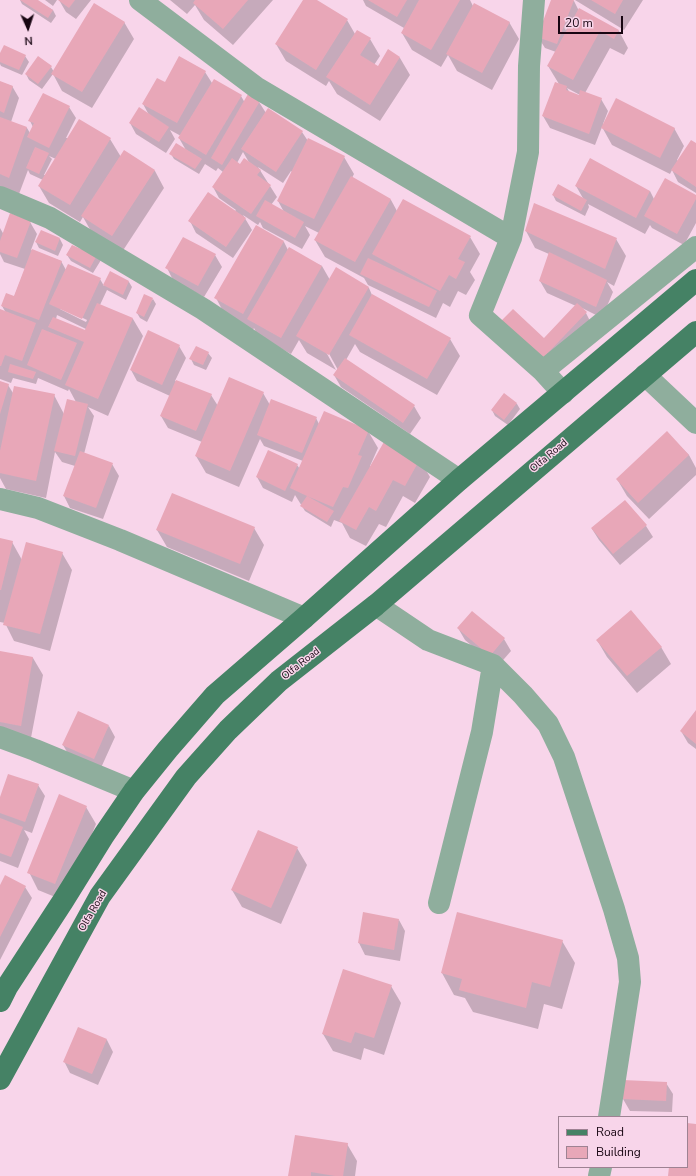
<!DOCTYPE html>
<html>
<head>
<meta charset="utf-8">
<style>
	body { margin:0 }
	#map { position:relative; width:696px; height:1176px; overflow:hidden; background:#f8d5ea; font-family:"Nunito Sans",sans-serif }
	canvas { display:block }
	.legend { position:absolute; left:558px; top:1116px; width:130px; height:52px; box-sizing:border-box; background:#f8d5ea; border:1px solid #9e8293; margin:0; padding:5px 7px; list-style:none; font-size:12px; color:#170511 }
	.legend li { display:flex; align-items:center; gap:8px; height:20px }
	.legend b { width:20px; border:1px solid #9e8293 }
	.north { position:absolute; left:8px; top:8px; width:40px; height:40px; -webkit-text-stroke:3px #f8d5ea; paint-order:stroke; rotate:177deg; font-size:11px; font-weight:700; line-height:16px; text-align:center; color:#170511 }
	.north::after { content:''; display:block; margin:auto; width:14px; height:18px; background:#170511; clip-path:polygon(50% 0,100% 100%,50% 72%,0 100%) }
	.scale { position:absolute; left:558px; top:16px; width:65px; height:18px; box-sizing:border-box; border:2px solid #170511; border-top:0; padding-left:5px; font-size:12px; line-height:14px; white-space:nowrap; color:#170511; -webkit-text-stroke:3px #f8d5ea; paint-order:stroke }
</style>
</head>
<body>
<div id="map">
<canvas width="696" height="1176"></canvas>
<ul class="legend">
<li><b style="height:5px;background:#458265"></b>Road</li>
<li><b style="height:11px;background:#e8a7b8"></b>Building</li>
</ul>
<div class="north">N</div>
<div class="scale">20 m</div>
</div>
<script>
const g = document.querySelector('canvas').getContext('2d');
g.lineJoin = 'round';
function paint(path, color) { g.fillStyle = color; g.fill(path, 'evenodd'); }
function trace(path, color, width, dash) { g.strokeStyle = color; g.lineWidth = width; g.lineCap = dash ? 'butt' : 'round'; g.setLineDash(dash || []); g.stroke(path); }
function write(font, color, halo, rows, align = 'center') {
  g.font = font + ' "Nunito Sans",sans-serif'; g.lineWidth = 3; g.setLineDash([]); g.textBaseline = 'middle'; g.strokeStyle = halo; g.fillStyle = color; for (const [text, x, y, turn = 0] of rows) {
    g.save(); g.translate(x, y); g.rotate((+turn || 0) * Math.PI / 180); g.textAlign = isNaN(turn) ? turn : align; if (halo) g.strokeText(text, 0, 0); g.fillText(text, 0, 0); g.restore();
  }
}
paint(new Path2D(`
	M20,0H36L53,10L56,16L51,23L22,4Z
	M45,0H57L53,6Z
	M59,0H91L76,19L66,12Z
	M170,0H273L233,45L204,20L195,5L187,14Z
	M304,0H315L347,20L355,34L370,39L380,56L374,65L378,67L389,51L400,58L410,75L380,121L337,94L329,81L326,86L286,61L276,44Z
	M363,0H470L473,6L509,22L519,39L492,90L457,71L448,55L441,67L412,50L402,33L404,28L366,6Z
	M552,0H571L574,1L579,11L619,31L628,48L624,55L610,48L585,93L601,99L608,111L603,124L604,125L674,128L684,146L677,160L678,161L696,144V193L678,182L672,170L670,174L612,145L602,127L595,145L550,128L543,116L559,84L548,66L556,52L545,48L538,37ZM567,88L580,95V97L570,93Z
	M575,0H643L624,30Z
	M124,22L134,39L92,108L62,91L53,74L42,89L29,80L26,74L51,67L54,72Z
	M0,56H25L29,62L22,75L1,66L0,64Z
	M205,72L212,83L241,96L245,103L259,102L266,113L302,132L308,141L344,157L354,174L352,178L391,200L397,211L470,237L480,254L470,272L475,280L466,295L458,291L450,307L443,303L436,318L368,285L364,278L325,257L315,240L319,233L305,226L310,235L302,249L263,228L260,222L258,225L243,215L252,230L233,258L196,233L190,221L235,211L236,210L219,198L213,187L223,172L218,168L216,171L205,164L199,174L174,159L171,154L187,152L179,138L181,136L170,130L175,139L166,153L136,134L130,123L149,115L143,104L165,84ZM243,152L250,164L240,165L237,163ZM258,167L283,183L291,171L292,172L278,201L284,212L271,205L277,197Z
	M0,82L12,86L19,98L11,122L27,128L30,133L33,127L30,121L69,107L76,118L66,138L110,139L121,157L125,152L155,171L164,188L122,252L92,233L83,217L80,222L49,203L39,186L43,180L30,174L28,170L19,194L0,188ZM49,156L56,159L46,175H44L52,159Z
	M576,186L650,191L654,199L696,196V223L684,245L652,228L650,225L645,234L588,204L589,207L585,216L556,201L553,195L584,200Z
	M30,222L37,234L31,250L61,261L66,270L100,279L104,286L110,273L129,282L132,287L126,300L107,290L100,305L133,319L143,336L108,416L88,407L94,416L84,454L112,464L119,476L103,519L70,508L64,496L75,466L62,462L55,452L46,498L6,489L0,478V382L8,385L13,393L54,395L64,414L76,402L69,389L68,391L38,378L36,384L13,378L11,383L0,379V310L6,313L2,306L14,297L25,269L4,262L0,254V228L4,235ZM60,307L87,320L86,322L60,309ZM57,315L86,329L85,331L56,319Z
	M256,227L284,242L288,250L322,266L330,280L336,269L369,288L372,295L450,339L460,356L437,395L360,352L355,344L346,360L414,406L421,418L410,434L341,387L334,375L338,370L327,350L326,352L336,370L307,353L299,340L291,354L258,336L254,328L253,330L225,315L216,298Z
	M526,231L616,239L626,256L614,286L607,282L613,292L602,318L582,308L586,313L592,325L549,370L544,339L576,306L547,293L540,281L549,254L535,248Z
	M41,232L60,239L63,245L58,256L39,248L36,242Z
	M81,251L101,260L93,273L71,261L67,255Z
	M215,255L222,267L204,297L173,280L167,268Z
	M153,299L156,304L147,322L140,318L137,313Z
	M179,346L186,358L175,381L211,395L218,406L263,393L270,405L316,418L319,424L368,431L378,448L370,466L371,467L420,460L430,477L415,503L403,496L386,527L379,524L366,546L350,538L342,523L334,520L331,527L305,511L295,495L292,502L263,488L257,477L297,465L300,469L303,461L264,446L260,439L239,487L206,473L196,456L202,442L168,428L161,416L170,396L137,381L131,370Z
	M208,353L212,358L206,370L194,365L191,359Z
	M504,394L517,404L520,409L508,425L495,416L492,410Z
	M667,433L689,455L696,468V475L649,519L627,496L617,479Z
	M646,526L653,537L620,565L599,540L592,529Z
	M254,528L264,545L249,581L167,547L157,530Z
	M0,539L12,542L22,560L62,553L72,570L50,651L14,641L5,623L0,622Z
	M458,628L504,639L511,651L497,667L465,640Z
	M597,640L661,647L671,664L637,693L607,657Z
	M0,652L33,658L43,675L30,743L0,737Z
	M696,711V749L688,743L681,731Z
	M109,726L115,737L100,770L70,757L63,745Z
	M38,785L45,796L32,833L24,830L29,839L18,868L0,861V800Z
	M86,807L96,824L65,901L38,890L29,872Z
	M297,848L307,865L281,924L242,907L232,890Z
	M0,887H25L32,898L0,960Z
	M399,920L405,931L400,961L365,955L359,943Z
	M562,941L575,963L562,1009L544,1004L538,1029L473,1012L465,998L454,995L442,973Z
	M391,986L401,1003L384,1055L364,1048L361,1060L333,1051L323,1034Z
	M79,1028L107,1040L113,1052L98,1085L70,1073L64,1061Z
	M666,1083L673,1094L672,1112L630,1111L623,1099Z
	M347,1144L357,1161L355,1176H289Z`), '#0003');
paint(new Path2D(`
	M20,0H38L53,10L48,18Z
	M58,0H75L69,8Z
	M195,0H248L223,29L193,3Z
	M303,0H317L348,19L316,70L275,44Z
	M368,0H407L397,17Z
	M419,0H460L431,50L401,33Z
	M551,0H574L557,44L537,37Z
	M591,0H623L615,14Z
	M94,3L125,22L82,92L51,74Z
	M474,3L510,22L482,73L446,54Z
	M579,8L619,30L614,39L600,31L573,80L547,66Z
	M357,30L371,38L360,55L378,66L388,49L400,57L370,105L326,77Z
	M4,45L26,55L19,70L0,62V53Z
	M38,56L52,66L38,84L25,74Z
	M179,56L206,71L177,123L142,104L157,78L165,82Z
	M214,79L242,95L206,155L178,138Z
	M0,81L13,86L4,113L0,111Z
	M555,82L567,86L566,90L579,95L580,90L602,98L589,134L542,116Z
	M43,93L70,106L49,148L27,137L34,123L28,121Z
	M248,94L260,101L222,165L211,158Z
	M616,98L675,128L660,158L601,128Z
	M139,107L169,127L159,142L129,123Z
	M268,108L303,131L276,172L241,149Z
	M0,117L27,127L9,178L0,174Z
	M79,119L111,138L70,205L38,186Z
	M308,138L345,156L314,219L277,201Z
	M691,140L696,143V187L671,170Z
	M176,143L202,159L195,169L169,154Z
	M35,147L49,153L39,174L26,168Z
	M124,150L155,170L112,236L81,216Z
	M232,158L240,164L244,158L261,170L257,175L271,185L251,214L212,187Z
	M590,158L650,191L636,218L575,186Z
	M351,176L391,199L355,262L314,240Z
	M665,178L696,195V199L677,234L644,216Z
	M558,184L587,200L581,211L552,195Z
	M208,192L246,218L226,247L188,221Z
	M403,199L471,236L458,259L465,262L456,279L449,275L440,291L372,254Z
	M265,200L304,222L295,238L256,216Z
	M534,203L617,238L605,269L525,231Z
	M10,213L31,221L17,258L0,252V241Z
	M256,225L284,241L243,314L214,298Z
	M41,230L60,238L55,251L35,242Z
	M183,237L216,254L198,286L165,268Z
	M72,245L81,249L83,245L98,253L90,268L66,255Z
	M289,247L322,266L281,338L247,319Z
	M32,249L62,261L39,320L1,306L6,293L14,296Z
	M549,252L607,280L596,307L539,281Z
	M368,258L437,291L429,307L360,274Z
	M68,264L101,278L82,319L49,304Z
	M336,267L369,287L329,355L296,336Z
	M110,271L129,281L123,295L103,285Z
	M144,294L153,298L144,317L136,313Z
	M372,294L451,338L427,379L349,335Z
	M97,303L133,318L98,399L65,385L84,342L48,327L53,317L85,330Z
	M577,303L587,312L542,359L501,321L513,309L544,338Z
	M0,309L36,323L22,361L5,355L1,366H0Z
	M42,329L77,343L61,380L27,365Z
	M148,330L180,345L162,385L130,370Z
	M196,346L209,352L203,365L189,359Z
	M345,358L415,405L403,423L333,375Z
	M10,364L36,372L33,379L8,372Z
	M229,377L264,392L230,471L195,456Z
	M176,380L212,394L196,431L160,416Z
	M0,381L9,384L0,414Z
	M14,386L55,394L36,481L0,473V451Z
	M504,393L517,403L504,420L491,410Z
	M67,399L88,404L75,456L54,451Z
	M271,399L317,417L302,453L257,435Z
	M324,411L369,430L358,455L362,456L348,488L343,487L333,507L307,496L334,511L327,522L300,506L307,496L290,488Z
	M667,431L689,455L638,503L616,479Z
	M385,440L420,459L405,486L393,480L376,511L369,507L356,530L339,521Z
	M268,450L298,464L285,491L256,477Z
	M80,451L113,463L96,508L63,496Z
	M172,493L255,527L240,564L156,530Z
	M625,500L647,525L613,554L591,528Z
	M0,538L13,541L1,590H0Z
	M26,542L63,552L40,634L3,625Z
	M631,610L662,647L627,676L596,640Z
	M472,611L505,638L490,656L457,628Z
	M0,651L33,657L21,726L0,722Z
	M696,710V744L680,731Z
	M78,711L109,725L94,759L62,745Z
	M8,774L39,784L25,822L0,813V797Z
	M59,794L87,806L55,884L27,873Z
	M0,818L23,827L11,857L0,853Z
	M258,830L298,847L271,908L231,890Z
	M5,875L26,886L0,937V885Z
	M363,912L399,919L394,950L358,943Z
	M457,912L563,940L550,987L532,982L526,1008L459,990L462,979L441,973Z
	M343,969L392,985L374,1038L355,1032L351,1043L322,1034Z
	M78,1027L107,1039L92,1074L63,1062Z
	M623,1080L667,1082L666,1101L622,1099Z
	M687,1123L696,1124V1176H668L669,1167H687Z
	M295,1135L348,1143L343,1176H335L311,1172V1176H288Z`), '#e8a7b8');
trace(new Path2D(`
	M140,0L257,88L511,238
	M534,0L529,66L528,152L511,238L480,315L543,371L563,393
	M0,197L50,218L203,309L459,480
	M543,371L696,247
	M645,375L696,423
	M0,499L38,508L120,540L304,618
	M376,605L428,640L493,665L523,695L548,724L564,757L614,909L628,958L630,982L609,1117
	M0,737L35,750L134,791
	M439,903L482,732L493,665
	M599,1176L601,1167`), '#8fae9d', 22);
trace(new Path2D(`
	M0,1001L7,987L63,901L104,835L134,791L168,749L215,695L304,618L459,480L696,280
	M0,1079L100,896L186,777L228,730L279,681L376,605L696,332`), '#458265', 22);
write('10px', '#170511', '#f8d5ea', [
	["Olfa Road",549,456,-40],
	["Olfa Road",301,664,-38],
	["Olfa Road",93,911,-60]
]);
</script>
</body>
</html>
